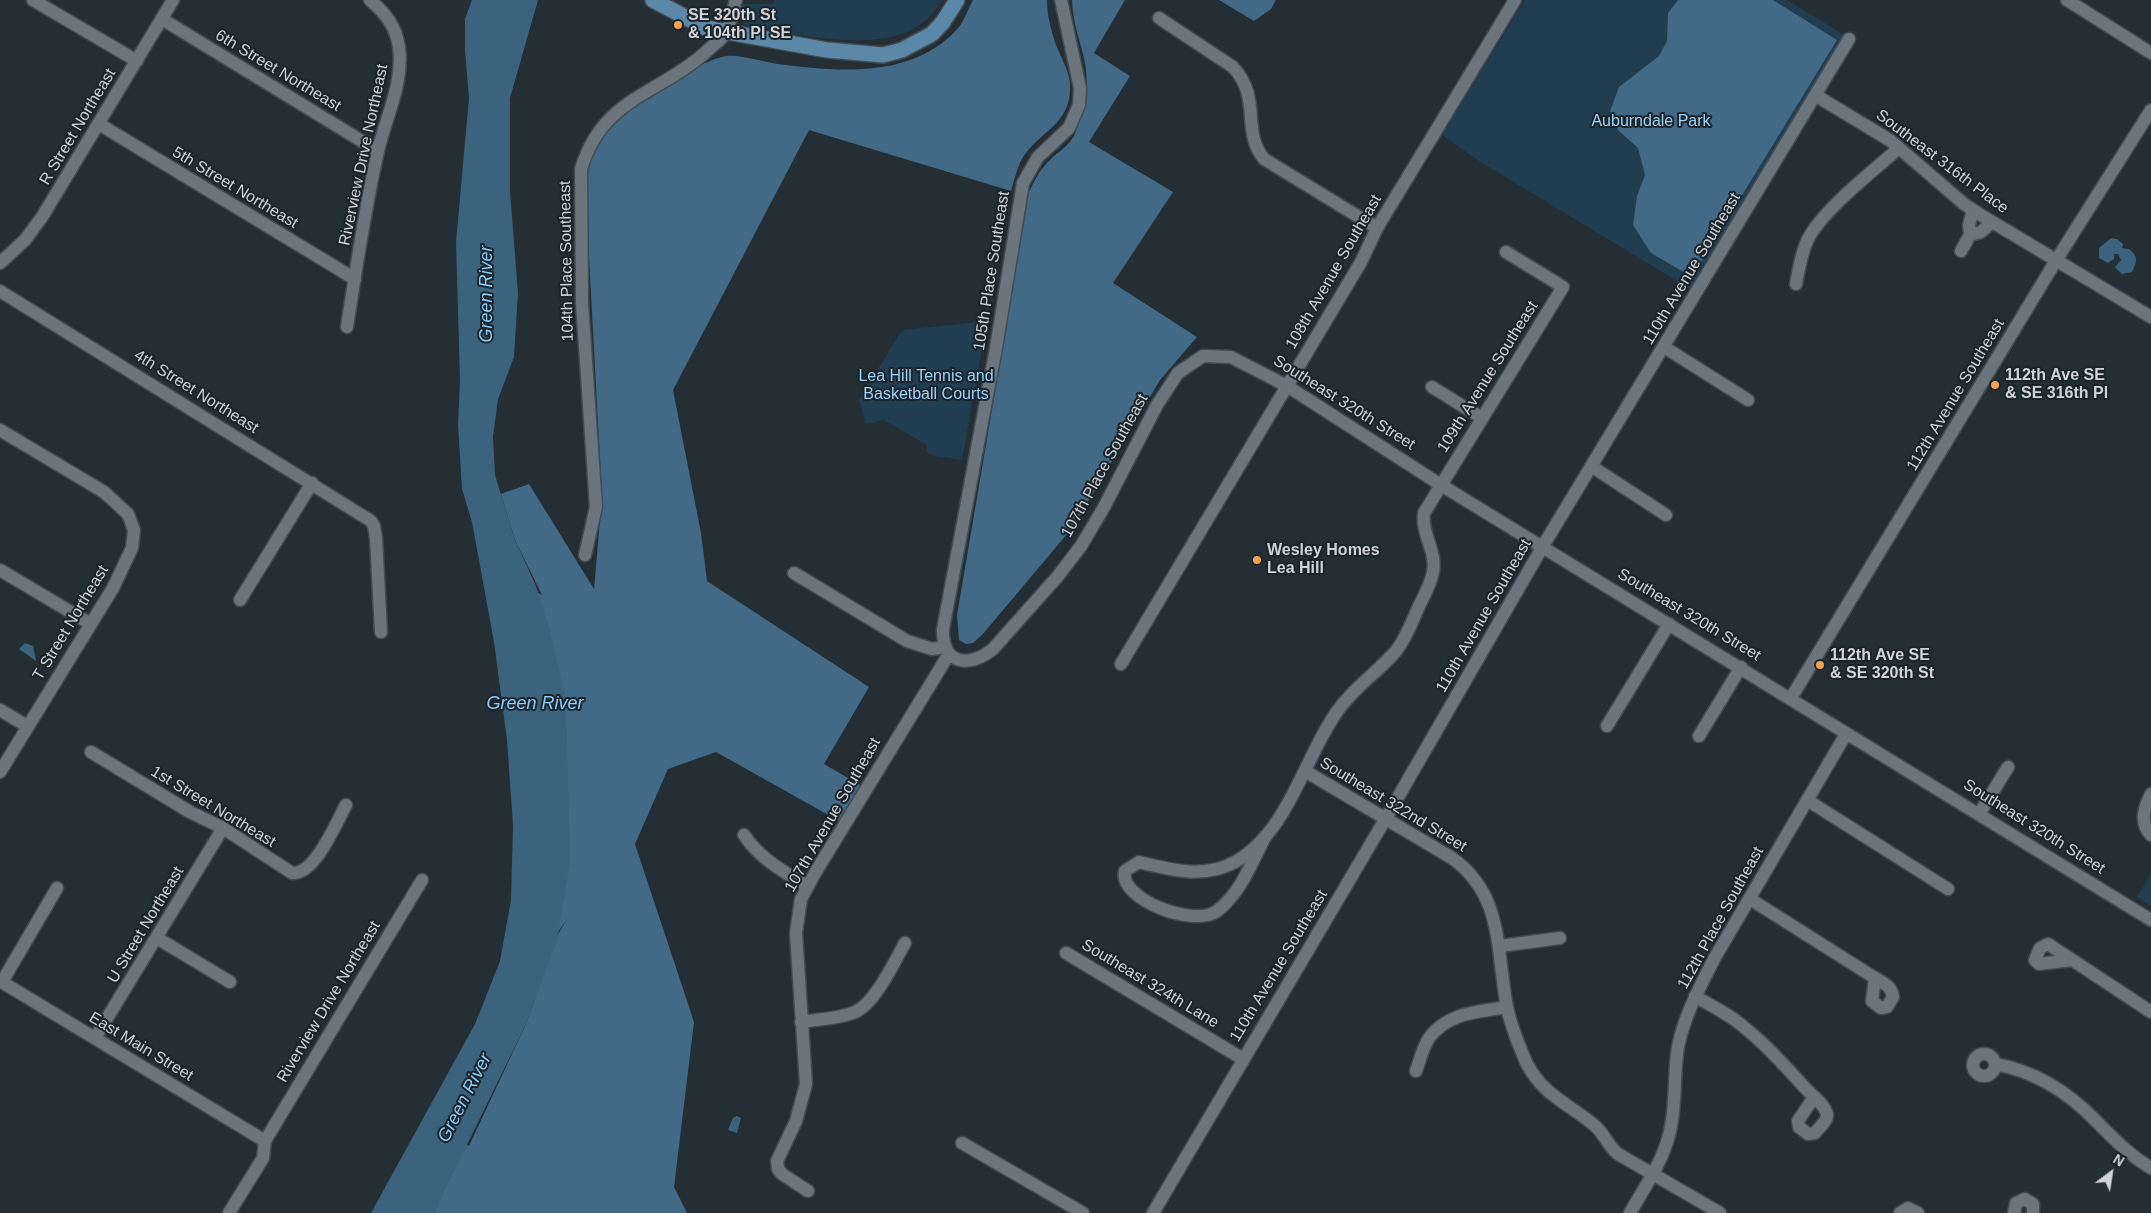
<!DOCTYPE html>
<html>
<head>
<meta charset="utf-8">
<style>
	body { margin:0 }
	#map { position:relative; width:2151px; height:1213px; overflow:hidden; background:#242e35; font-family:Arial,sans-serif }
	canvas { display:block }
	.north { position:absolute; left:2086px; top:1148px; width:50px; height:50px; -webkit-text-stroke:4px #1a242b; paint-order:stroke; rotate:31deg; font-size:14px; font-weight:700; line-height:20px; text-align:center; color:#ced4d9 }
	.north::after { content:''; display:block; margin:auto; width:18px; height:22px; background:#ced4d9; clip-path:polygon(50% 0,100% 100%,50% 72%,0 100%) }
</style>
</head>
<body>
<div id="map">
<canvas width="2151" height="1213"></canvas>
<div class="north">N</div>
</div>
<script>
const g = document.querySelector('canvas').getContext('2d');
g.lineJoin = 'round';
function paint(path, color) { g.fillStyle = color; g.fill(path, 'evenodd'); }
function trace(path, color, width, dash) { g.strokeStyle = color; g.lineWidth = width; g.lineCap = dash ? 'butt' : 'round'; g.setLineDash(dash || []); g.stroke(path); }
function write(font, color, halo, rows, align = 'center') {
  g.font = font + ' Arial,sans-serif'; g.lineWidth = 4; g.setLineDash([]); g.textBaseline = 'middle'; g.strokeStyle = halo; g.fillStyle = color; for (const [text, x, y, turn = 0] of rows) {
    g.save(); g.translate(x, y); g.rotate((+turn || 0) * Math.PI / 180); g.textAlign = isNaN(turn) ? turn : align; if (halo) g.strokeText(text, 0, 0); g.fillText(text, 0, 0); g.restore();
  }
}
paint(new Path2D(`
	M774,0H941C910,65 803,34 748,26C739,20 740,13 743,4H772Z
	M1525,0H1787L1846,36L1692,290L1479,161L1442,135Z
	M987,321L962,460L931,455L926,451L927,445L884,420L866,424L859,400L902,330Z
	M2151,873V906L2137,897Z`), '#213d50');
paint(new Path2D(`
	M973,0H1047C1047,15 1051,30 1056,45C1061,58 1069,70 1070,84C1072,126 1039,130 1022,159C1017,168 1014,181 1011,191L809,130L673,390L701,533L707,581L869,687L824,764L860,785L839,821L716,752L668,769L635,844L694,1022L674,1187L687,1213H396L449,1134L469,1146L526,1024L558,934L567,919L526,978L521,583L542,595L515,540L501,494L529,484L594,589L602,497L586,202C587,182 587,162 597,144C613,115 694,62 726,56C738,54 765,62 778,64C840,72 914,79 959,27C965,19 968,9 973,0Z
	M1072,0H1125L1094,53L1130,76L1089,142L1173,192L1113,283L1197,337L1160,380L1073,527L982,635L973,643L966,644L959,640L957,615L1029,192C1034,182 1039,171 1047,163C1055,154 1065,149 1072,139C1077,132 1078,122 1081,114C1097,62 1074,46 1072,0Z
	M1219,0H1276L1271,9L1254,21Z
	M1678,0H1773L1837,40L1692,277L1651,253L1633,225L1637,196L1645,175L1638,148L1618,130L1610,111L1619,87L1659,56L1667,41L1668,13Z`), '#426985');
paint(new Path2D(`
	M472,0H538L510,98V192L518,293L514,357L498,399L493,437L495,475L515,540L536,586L550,630L566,701L570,862L557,940L526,1024L442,1196L436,1213H371L475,1024L500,961L511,900L513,825L507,740L494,642L472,522L462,489L458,425L460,380L456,242L469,98L465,51V19Z
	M2111,238L2117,239L2123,244L2122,248L2129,249C2139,257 2137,262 2132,272L2122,274L2115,267L2121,260L2118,254H2114V259L2108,263L2099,258V248Z
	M25,643L33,646L36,661L19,649Z
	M737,1116L741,1118L737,1133L728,1130L733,1118Z`), '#3c637e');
const minor = new Path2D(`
	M33,0L137,61
	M1061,0L1080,88L1079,105L1069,128L1038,157L1023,183L996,348L943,629C942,664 968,669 993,649L1058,576L1081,546L1103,509L1157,405L1178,373L1203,356L1231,357L1287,386L1441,485L2151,920
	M2067,0L2151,53
	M1159,18L1233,67C1262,98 1241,131 1264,159L1377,228
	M162,19L378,151
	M1815,95L1891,141L1964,204L1984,217L2151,317
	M99,124L355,279
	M1973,210L1969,225L1970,235L1981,232L1992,222
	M1961,251L1970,235
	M0,263L25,240L42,217L173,0
	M1796,284C1799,269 1801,253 1808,239C1823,210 1873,171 1899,148
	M0,291L371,521L374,526L376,538L381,632
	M347,327C356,268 365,208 378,151C386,117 404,82 399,47C396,26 385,13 370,0
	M1664,347L1748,400
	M1432,387L1482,418
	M0,430L104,492L128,514L134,530L132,548L113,588L0,772
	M1591,466L1666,515
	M585,555L596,507L582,303L581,169C603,97 658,95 706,52C712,46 721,40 726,33C731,24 733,10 736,0
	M0,570L91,624
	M794,573L907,641L932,649L946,647
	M240,600L312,483
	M1121,664L1361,262L1377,228L1515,0
	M1791,698L2057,259L2151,110
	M0,710L27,726
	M1607,726L1669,624
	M1699,736L1741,667
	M91,752L190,812L223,828L292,873C315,875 336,823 346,805
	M1305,771L1452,858C1504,895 1496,951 1507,1007C1511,1026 1519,1046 1527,1064C1543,1095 1569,1104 1594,1125C1604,1133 1608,1146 1618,1154L1720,1213
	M2151,794C2144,808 2139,822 2151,835
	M1807,800L1948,889
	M1979,814L2008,767
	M744,835C760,859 783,871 807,886
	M1265,837C1252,862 1240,894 1217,911C1194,928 1118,899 1125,871L1139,862C1171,870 1204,879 1235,862C1288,832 1303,761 1336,713C1353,688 1377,673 1396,651C1407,637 1413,619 1420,604C1425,594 1431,583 1433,572C1437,551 1421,534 1424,513L1563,287L1506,252
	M1750,899L1875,978C1884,983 1892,987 1893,997L1887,1007L1881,1008L1872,1001L1875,978
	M157,938L230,982
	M1500,946L1560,938
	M1066,953L1243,1059
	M2072,960L2039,964L2035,960L2040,948L2048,944L2151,1012
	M0,981L265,1141
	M2,982L57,888
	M1695,996C1708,1004 1722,1011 1735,1020C1762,1040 1784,1065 1807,1090C1813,1096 1825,1105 1827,1114C1828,1120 1819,1128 1815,1133L1808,1134L1799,1127L1798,1121L1814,1097
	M801,1022C818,1019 839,1019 855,1012C875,1004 894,962 905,943
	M95,1038L223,828
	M1973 1065a11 11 0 1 1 22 0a11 11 0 1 1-22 0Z
	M1995,1064C2035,1071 2068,1092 2096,1121C2114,1139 2129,1155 2151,1168
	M1416,1071C1420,1060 1423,1047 1429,1038C1448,1012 1479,1012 1507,1007
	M962,1143L1083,1213
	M808,1191L782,1174L778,1169L777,1161L796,1121L806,1084L796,933L801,899L815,873L949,654
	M229,1213L263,1158L265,1141L422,880
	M1153,1213L1386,818L1543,546L1849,39
	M1630,1213C1644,1188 1662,1163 1669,1135C1677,1106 1673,1076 1678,1047C1684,1016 1700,987 1714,959L1846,734
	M1900,1213L1908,1208L1918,1213
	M2014,1213L2016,1203L2025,1199L2033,1204V1213`);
const major = new Path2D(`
	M653,0L706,28L827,50L883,55L902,50L932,34L943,22L957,0`);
trace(minor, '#434b52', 15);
trace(major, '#434b52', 18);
trace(minor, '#6a757e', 12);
trace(major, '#5c88a7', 15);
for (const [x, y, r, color] of [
	[678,25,5,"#f9a04d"],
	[1995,385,5,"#f9a04d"],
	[1257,560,5,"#f9a04d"],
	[1820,665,5,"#f9a04d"]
]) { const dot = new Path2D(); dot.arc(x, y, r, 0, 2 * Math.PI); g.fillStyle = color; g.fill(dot); trace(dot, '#1a242b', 2); }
write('bold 16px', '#ced4d9', '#1a242b', [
	["SE 320th St",688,16],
	["& 104th Pl SE",688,34],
	["112th Ave SE",2005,376],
	["& SE 316th Pl",2005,394],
	["Wesley Homes",1267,551],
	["Lea Hill",1267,569],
	["112th Ave SE",1830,656],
	["& SE 320th St",1830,674]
], 'left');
write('16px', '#ced4d9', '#1a242b', [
	["6th Street Northeast",278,71,31],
	["R Street Northeast",78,127,-59],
	["Riverview Drive Northeast",364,155,-78],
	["Southeast 316th Place",1942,162,37],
	["5th Street Northeast",235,188,31],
	["104th Place Southeast",567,261,-91],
	["110th Avenue Southeast",1692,269,-59],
	["105th Place Southeast",992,271,-81],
	["108th Avenue Southeast",1334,272,-60],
	["109th Avenue Southeast",1488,377,-58],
	["4th Street Northeast",196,392,32],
	["112th Avenue Southeast",1956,395,-59],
	["Southeast 320th Street",1344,403,32],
	["107th Place Southeast",1105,466,-61],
	["Southeast 320th Street",1689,615,31],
	["110th Avenue Southeast",1484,616,-60],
	["T Street Northeast",71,623,-59],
	["Southeast 322nd Street",1393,805,31],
	["1st Street Northeast",213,807,31],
	["107th Avenue Southeast",833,815,-60],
	["Southeast 320th Street",2034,827,32],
	["112th Place Southeast",1721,918,-61],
	["U Street Northeast",146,925,-59],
	["110th Avenue Southeast",1279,966,-59],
	["Southeast 324th Lane",1150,984,31],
	["Riverview Drive Northeast",329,1002,-59],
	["East Main Street",141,1047,31]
]);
write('16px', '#9fd2f7', '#1a242b', [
	["Auburndale Park",1651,122],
	["Lea Hill Tennis and",926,377],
	["Basketball Courts",926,395]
]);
write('italic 18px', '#8ccdfb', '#1a242b', [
	["Green River",487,294,-90],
	["Green River",535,704],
	["Green River",465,1098,-63]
]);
</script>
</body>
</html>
